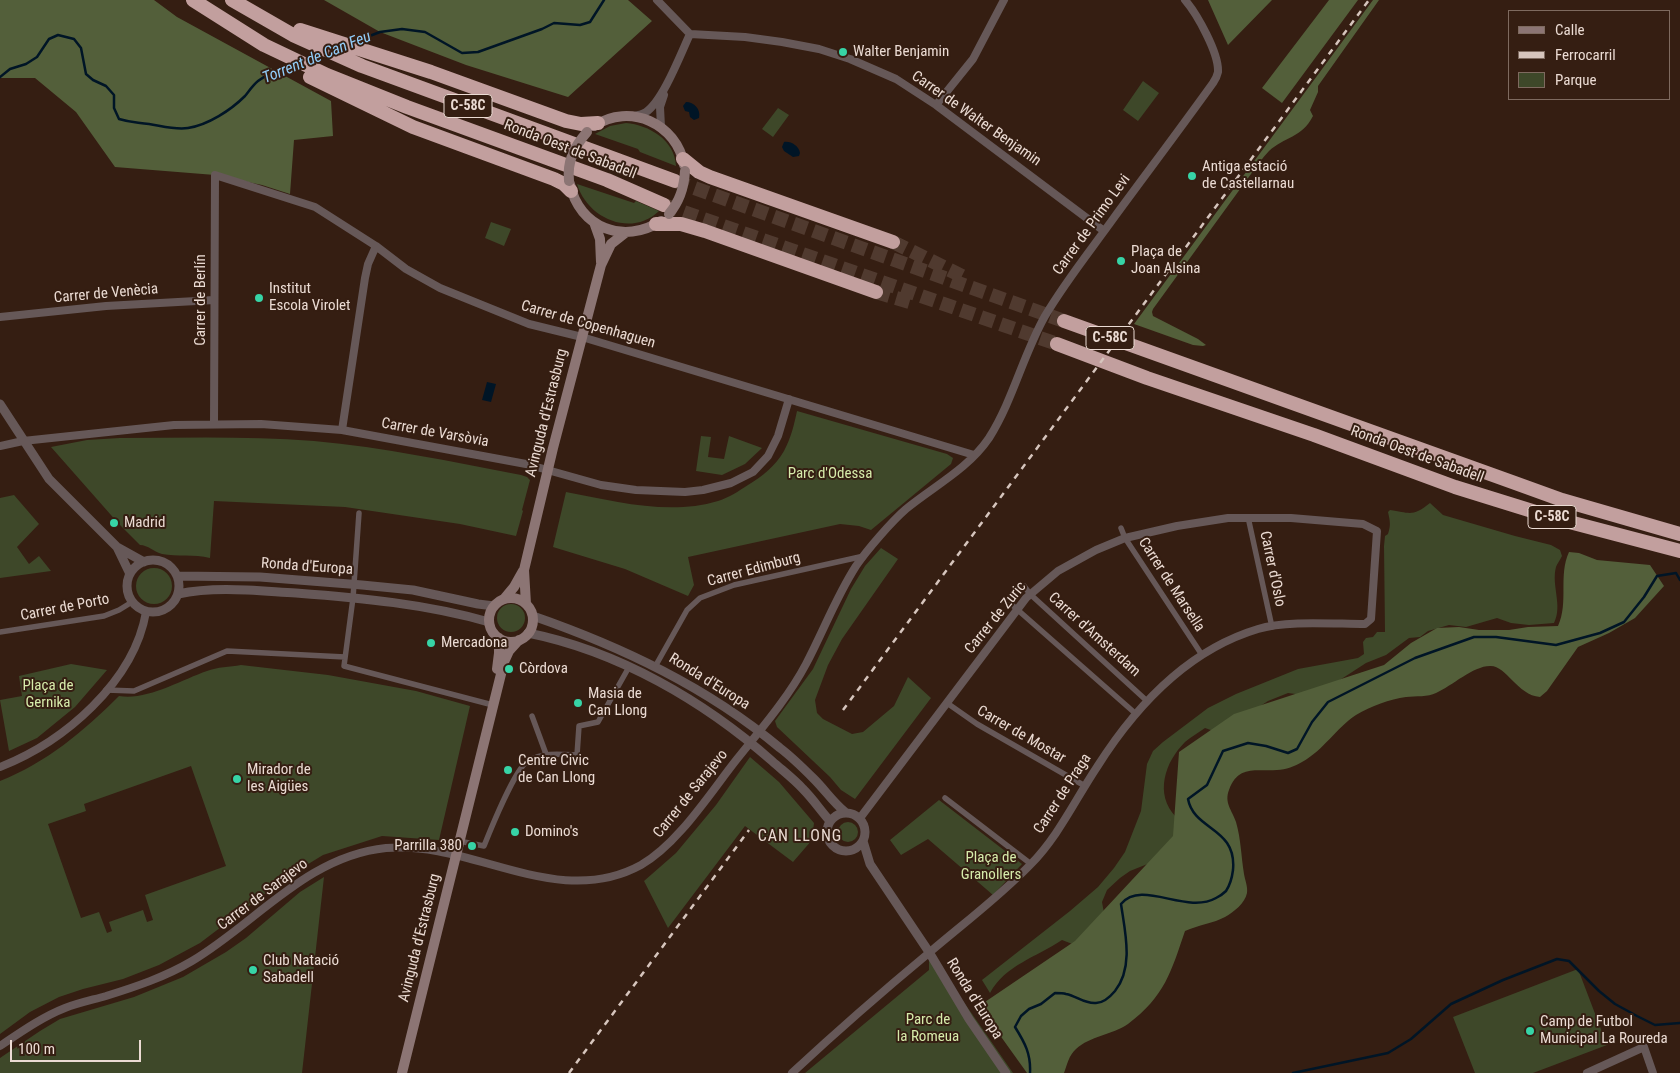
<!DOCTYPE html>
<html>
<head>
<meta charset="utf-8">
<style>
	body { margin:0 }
	#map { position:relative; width:1680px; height:1073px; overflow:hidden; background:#351e12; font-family:"Roboto Condensed",sans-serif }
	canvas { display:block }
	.legend { position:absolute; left:1508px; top:10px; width:162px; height:90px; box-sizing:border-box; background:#351e12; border:1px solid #7e6a5f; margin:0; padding:6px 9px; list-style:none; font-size:15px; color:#ebdbd3 }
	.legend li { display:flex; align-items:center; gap:10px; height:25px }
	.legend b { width:25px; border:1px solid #7e6a5f }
	.scale { position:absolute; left:10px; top:1040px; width:131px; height:22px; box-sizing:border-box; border:2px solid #ebdbd3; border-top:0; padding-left:6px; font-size:15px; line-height:18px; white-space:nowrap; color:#ebdbd3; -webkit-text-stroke:4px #351e12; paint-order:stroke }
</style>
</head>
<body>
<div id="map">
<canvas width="1680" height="1073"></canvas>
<ul class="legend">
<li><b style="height:6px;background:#8c7574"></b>Calle</li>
<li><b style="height:6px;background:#d6c5bd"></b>Ferrocarril</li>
<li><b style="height:14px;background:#3e4829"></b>Parque</li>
</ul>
<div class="scale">100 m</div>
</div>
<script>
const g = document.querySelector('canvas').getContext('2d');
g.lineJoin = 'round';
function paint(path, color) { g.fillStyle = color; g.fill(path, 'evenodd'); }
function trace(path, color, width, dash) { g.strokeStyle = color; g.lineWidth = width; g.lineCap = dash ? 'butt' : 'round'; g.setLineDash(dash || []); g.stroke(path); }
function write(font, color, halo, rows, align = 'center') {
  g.font = font + ' "Roboto Condensed",sans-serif'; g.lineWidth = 4; g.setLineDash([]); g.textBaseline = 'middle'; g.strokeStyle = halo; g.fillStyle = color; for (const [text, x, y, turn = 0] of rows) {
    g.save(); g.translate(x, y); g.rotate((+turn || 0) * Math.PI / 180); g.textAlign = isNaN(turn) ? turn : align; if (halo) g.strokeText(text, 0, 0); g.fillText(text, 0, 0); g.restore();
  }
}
paint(new Path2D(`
	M1143,81L1159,93L1138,121L1123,110Z
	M778,108L789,115L773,137L762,129Z
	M626,123C649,125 675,140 676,166L640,152L638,149L595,134L610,126Z
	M577,184L634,203L636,201L659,211C631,238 587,218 577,184Z
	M491,222L511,229L504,246L485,238Z
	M797,411L947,454L953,458L951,464L871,530L859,526L840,524L688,557L694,585L688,596L625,569L553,547L566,492C614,501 669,516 718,501C728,498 739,491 748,485C763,476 775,466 784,451C791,438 794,425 797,411Z
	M701,436L711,437L708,457L724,459L729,436L762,448L745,464L722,475L696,471Z
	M120,438C185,438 250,436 314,441C384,447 452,462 521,475L527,477L530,480L522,510L523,511L516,536L460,524L345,507L214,501L210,558C194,554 177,557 162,554C154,552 148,545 140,545L118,523L51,447L87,440Z
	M14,495L39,524L17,547L29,564L39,556L51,571L0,578V498Z
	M1430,503L1443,515L1515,536L1551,545L1560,550L1562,556C1560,560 1557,564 1556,567C1551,586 1563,605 1554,623L1529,625L1511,623L1497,618L1466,627L1449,625L1428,631L1420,637L1409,638L1386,655L1366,663L1329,687L1303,695L1288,693L1268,701L1219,733L1205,728C1199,732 1191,737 1185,742C1165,762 1154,794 1176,817V835L1155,861L1130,871L1120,878L1107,890L1102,902L1104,913L1075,945L1062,940C1037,957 1005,965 990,993L982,980L1070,911L1098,887L1114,868L1125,852L1141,811L1147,764L1153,751L1163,742L1208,708L1236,694L1298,669L1358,658L1364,654L1363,642L1366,638L1373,637L1377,632H1385L1384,546L1385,536L1388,534C1391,525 1390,521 1388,512L1390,510C1410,513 1413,517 1430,503Z
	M881,548L898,559L842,639L828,665L815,700L817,713L823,719L852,734L863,732L894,706L908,677L931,698L855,799L841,790L830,777L777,727L775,721L813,669L851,589L865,566Z
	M136 586a18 18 0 1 1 36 0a18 18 0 1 1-36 0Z
	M497 618a14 14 0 1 1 28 0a14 14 0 1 1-28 0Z
	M71,664L107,670L75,707L37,738L9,751L0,700L22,696L19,676Z
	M241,665L328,675L416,691L470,706L439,840L382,836L323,855L287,877L200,943L159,965L123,979L83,989L59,997L30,1012L0,1034V781C46,763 84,731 119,696C146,701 181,680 207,671C217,667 230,667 241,665ZM191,766L226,866L145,895L153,920L147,922L143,910L109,922L112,931L107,933L99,912L81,918L48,824L86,811L84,804Z
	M750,757L779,782L814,823L812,840L793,862L745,826L668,928L644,881L676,853L716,805Z
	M939,800L1022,864L993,895L928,839L901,855L890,840Z
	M838 832a10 10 0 1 1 20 0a10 10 0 1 1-20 0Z
	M324,877L302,1073H0V1058L40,1031L60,1019L134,997L183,977L226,952L246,938L300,892Z
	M929,952L1013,1073H805L929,970Z
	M1578,969L1607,1045L1533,1073H1475L1453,1017Z`), '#3e4829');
paint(new Path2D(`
	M0,0H154L177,17L331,101L333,136L294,140L290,194L262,185L215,175L115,167L76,112L35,78H0Z
	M324,0H628L652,21L568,97L466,65L380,32Z
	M1208,0H1272L1228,45Z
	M1329,0H1358L1282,103L1262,88Z
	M1373,0H1379L1318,86V92L1310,110L1313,116C1302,138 1284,137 1269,151C1262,158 1257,166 1251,174L1153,309L1152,312L1153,316L1198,339L1206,345L1203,346L1193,345L1134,324Z
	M1569,552L1579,553L1597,560L1650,565L1664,586L1635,618L1609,633L1578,647L1547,691L1540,697C1517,695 1506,665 1490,666C1473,666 1452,686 1436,693C1428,697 1416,696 1406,697C1390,699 1371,706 1356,715C1336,728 1324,750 1302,762C1295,766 1286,770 1277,770C1258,772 1238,764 1229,790C1224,803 1232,810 1236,822C1241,839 1241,856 1244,874C1245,880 1248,887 1247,893C1245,903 1234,912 1225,917C1214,923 1198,925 1185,931C1171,972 1165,996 1128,1024C1112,1035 1090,1036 1076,1049C1069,1055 1067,1065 1064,1073H1027L979,1006L1075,941L1173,836L1179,752L1234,714L1384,665L1411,643L1437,628L1459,627L1479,630H1509L1528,627L1558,626C1569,602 1558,576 1569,552Z`), '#535f3a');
paint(new Path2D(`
	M686,102C694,102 701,109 699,118L694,120L690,117L689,112L685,111L683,106Z
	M784,142C791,141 799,146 800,153L799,156L793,157L784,151L782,147Z
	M487,382L496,384L491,402L482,400Z`), '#001526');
trace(new Path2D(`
	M354,42L380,32L402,29L425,32L462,53L478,52L542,29L554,23L580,25L590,22L604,0
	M308,59L324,54
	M0,77L10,69L26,64L37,57L49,39L58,35L74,39L81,48L86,74L93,80L106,86L114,95V108L119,119C132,123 137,122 149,124C162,126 175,130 188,128C208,125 231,110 245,96C249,91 253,85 258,81C268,73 281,69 293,65
	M1030,1073C1031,1054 1025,1043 1015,1027L1021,1016L1029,1009L1041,1004L1055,993C1058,993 1063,993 1066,994C1077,996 1084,1004 1096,1003C1104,1003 1110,997 1115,991C1134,967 1125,932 1121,904C1142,879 1186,915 1216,898C1220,896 1223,894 1226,891C1230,885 1232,878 1233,870C1237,827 1194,831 1188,799L1207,785L1223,751L1248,743L1266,746L1288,753L1297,749L1312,722L1328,702L1415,658L1474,637H1496L1556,645L1600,633L1624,622L1644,597L1657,576L1676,573L1680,580
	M1293,1073L1388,1053L1411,1039L1451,1004L1503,980L1557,959L1569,961L1599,991L1615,1004L1637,1016L1655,1025L1680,1023`), '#001526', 2.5);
trace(new Path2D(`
	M675,181L1064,321
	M664,205L1057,344
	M893,242L962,276
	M876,292L916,304`), '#503a2f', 14, [14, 7]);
trace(new Path2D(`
	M359,513L353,598L344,666L489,704
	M1248,517L1272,627
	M1121,528L1125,538L1202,655
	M1024,586L1030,594L1147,701
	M1011,604L1136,714
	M0,632L104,616L119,610L132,602
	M656,665L687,610L700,598L734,585L864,556
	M106,690L134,691L227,651L345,657
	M947,703L977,724L1085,786
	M532,716L546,754
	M945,798L1031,864
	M459,841L484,846C490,831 516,767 528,761C543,752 560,754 577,755L579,726L598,722L629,667`), '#665858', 5.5);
trace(new Path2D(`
	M657,0L690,34L745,37L782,42L819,49L850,59L896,79L936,105L1104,231
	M936,105L973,59L1004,0
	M635,116C638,115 643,114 646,112C663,101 681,53 690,34
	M661,127L660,107L664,95
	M0,317L106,306L214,300
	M214,424L215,175L315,207L376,246L406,269L440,288L529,324L582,337L974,455
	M342,430L365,278L368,264L376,246
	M0,446L23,441L174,425L261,424L342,430L526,464L601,485L636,490L685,492L703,490L731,483L753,472L768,456L778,436L789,399
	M0,767C64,742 134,682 146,612
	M0,1046C21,1032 42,1017 65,1008C78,1003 92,1000 106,996C135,987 165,977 192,961C256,923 307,856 386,848C472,840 557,911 641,865C678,844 710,793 737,759C761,729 788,698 806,664C823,632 836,597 856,566C867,550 891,522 906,509C934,486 968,469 989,438C1013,400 1023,355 1045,316C1065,282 1090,251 1113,219C1146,174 1180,129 1213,83C1215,80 1217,77 1218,72C1219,53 1197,14 1185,0
	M792,1073C836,1032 883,991 930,952C964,923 999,897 1030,865C1058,837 1075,800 1097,767C1135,707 1188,650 1258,629C1286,620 1334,624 1365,624L1371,619L1377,531L1363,524L1291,518H1228L1177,526L1125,538L1096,550L1058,571L1026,598L860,818
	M1587,1073L1644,1047L1653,1073`), '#665858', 8);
trace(new Path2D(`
	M0,404L49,479L117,547L144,562
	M117,547L130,574
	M127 586a26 26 0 1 1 52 0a26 26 0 1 1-52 0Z
	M177,576L260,577L362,585L413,590L478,604L494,606
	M178,594C216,586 258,591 296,593C361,598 427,604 489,622
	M533,616C622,647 707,687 780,748C792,757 803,768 814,779C825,790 833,802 845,812
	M528,633C618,651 704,701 772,761C782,770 794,779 803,789C813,799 821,811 830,821
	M827 832a19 19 0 1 1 38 0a19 19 0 1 1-38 0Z
	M863,841L870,864L929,952L969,1019L1006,1073`), '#665858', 9);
trace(new Path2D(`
	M594,126C630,102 677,124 684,165
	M570,184C579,228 624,245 661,221
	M594,222L600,239L601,262
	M489 620a22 22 0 1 1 44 0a22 22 0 1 1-44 0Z
	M504,599L514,587L523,571
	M526,604L524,570L553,448L601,265L611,244L625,233
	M497,669L499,653V638
	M402,1073L504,662L509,651L519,640`), '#8c7574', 10);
trace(new Path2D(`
	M193,0L264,45L327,75L407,107L607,180L664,205
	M232,0L293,35L362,66L675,181
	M300,30L431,72L566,121L581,124L598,123
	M310,77L413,127L554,179L564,184L571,191
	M683,159L699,172L710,177L893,242
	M656,224H681L705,231L876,292
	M1064,321L1515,483L1562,500L1680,534
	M1057,344L1147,378L1314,435L1455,487L1558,519L1680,551`), '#c29f9e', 14);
trace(new Path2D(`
	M843,710L1369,0
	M569,1073L749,830`), '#d6c5bd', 2.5, [6, 6]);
trace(new Path2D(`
	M569,181C567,161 574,147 587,132
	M669,214C680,201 684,188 685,171`), '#8c7574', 10);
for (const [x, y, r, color] of [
	[843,52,5,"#37d4a6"],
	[1192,176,5,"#37d4a6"],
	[1121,261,5,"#37d4a6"],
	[259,298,5,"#37d4a6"],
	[114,523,5,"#37d4a6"],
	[431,643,5,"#37d4a6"],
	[509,669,5,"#37d4a6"],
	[578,703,5,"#37d4a6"],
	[508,770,5,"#37d4a6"],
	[237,779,5,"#37d4a6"],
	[515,832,5,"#37d4a6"],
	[472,846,5,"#37d4a6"],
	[253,970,5,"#37d4a6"],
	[1530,1031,5,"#37d4a6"]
]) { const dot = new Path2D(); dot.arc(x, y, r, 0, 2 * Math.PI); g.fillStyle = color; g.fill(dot); trace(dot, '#351e12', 2); }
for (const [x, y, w] of [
	[468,106,48],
	[1110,338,48],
	[1552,517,48]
]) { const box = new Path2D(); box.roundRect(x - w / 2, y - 11.5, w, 23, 4); g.fillStyle = '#351e12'; g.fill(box); trace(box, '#ebdbd3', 1); }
write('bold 14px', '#ebdbd3', null, [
	["C-58C",468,106],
	["C-58C",1110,338],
	["C-58C",1552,517]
]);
write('15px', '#ebdbd3', '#351e12', [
	["Walter Benjamin",853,52],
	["Antiga estació",1202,167],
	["de Castellarnau",1202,184],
	["Plaça de",1131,252],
	["Joan Alsina",1131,269],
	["Institut",269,289],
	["Escola Virolet",269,306],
	["Madrid",124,523],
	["Mercadona",441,643],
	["Còrdova",519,669],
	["Masia de",588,694],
	["Can Llong",588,711],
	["Centre Civic",518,761],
	["de Can Llong",518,778],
	["Mirador de",247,770],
	["les Aigües",247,787],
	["Domino's",525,832],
	["Parrilla 380",462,846,"right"],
	["Club Natació",263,961],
	["Sabadell",263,978],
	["Camp de Futbol",1540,1022],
	["Municipal La Roureda",1540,1039]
], 'left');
write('15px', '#ebdbd3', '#351e12', [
	["Carrer de Walter Benjamin",976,119,35],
	["Ronda Oest de Sabadell",570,150,21],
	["Carrer de Primo Levi",1092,225,-54],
	["Carrer de Venècia",106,294,-5],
	["Carrer de Berlín",201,300,-90],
	["Carrer de Copenhaguen",588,325,16],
	["Avinguda d'Estrasburg",547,413,-76],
	["Carrer de Varsòvia",435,433,10],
	["Ronda Oest de Sabadell",1417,455,20],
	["Ronda d'Europa",307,567,4],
	["Carrer d'Oslo",1272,569,78],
	["Carrer Edimburg",754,570,-15],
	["Carrer de Marsella",1171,585,57],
	["Carrer de Porto",65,608,-11],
	["Carrer de Zuric",996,618,-51],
	["Carrer d'Amsterdam",1094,635,42],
	["Ronda d'Europa",709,682,32],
	["Carrer de Mostar",1021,735,30],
	["Carrer de Sarajevo",691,794,-51],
	["Carrer de Praga",1063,794,-57],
	["Carrer de Sarajevo",263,895,-37],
	["Avinguda d'Estrasburg",420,938,-76],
	["Ronda d'Europa",974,999,58]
]);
write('15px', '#d6ebaa', '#351e12', [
	["Parc d'Odessa",830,474],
	["Plaça de",48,686],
	["Gernika",48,703],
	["Plaça de",991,858],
	["Granollers",991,875],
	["Parc de",928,1020],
	["la Romeua",928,1037]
]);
write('italic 16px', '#92cefa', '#351e12', [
	["Torrent de Can Feu",317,58,-22]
]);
g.letterSpacing = '1px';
write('16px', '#ebdbd3', '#351e12', [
	["CAN LLONG",800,837]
]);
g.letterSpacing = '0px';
</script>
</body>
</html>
